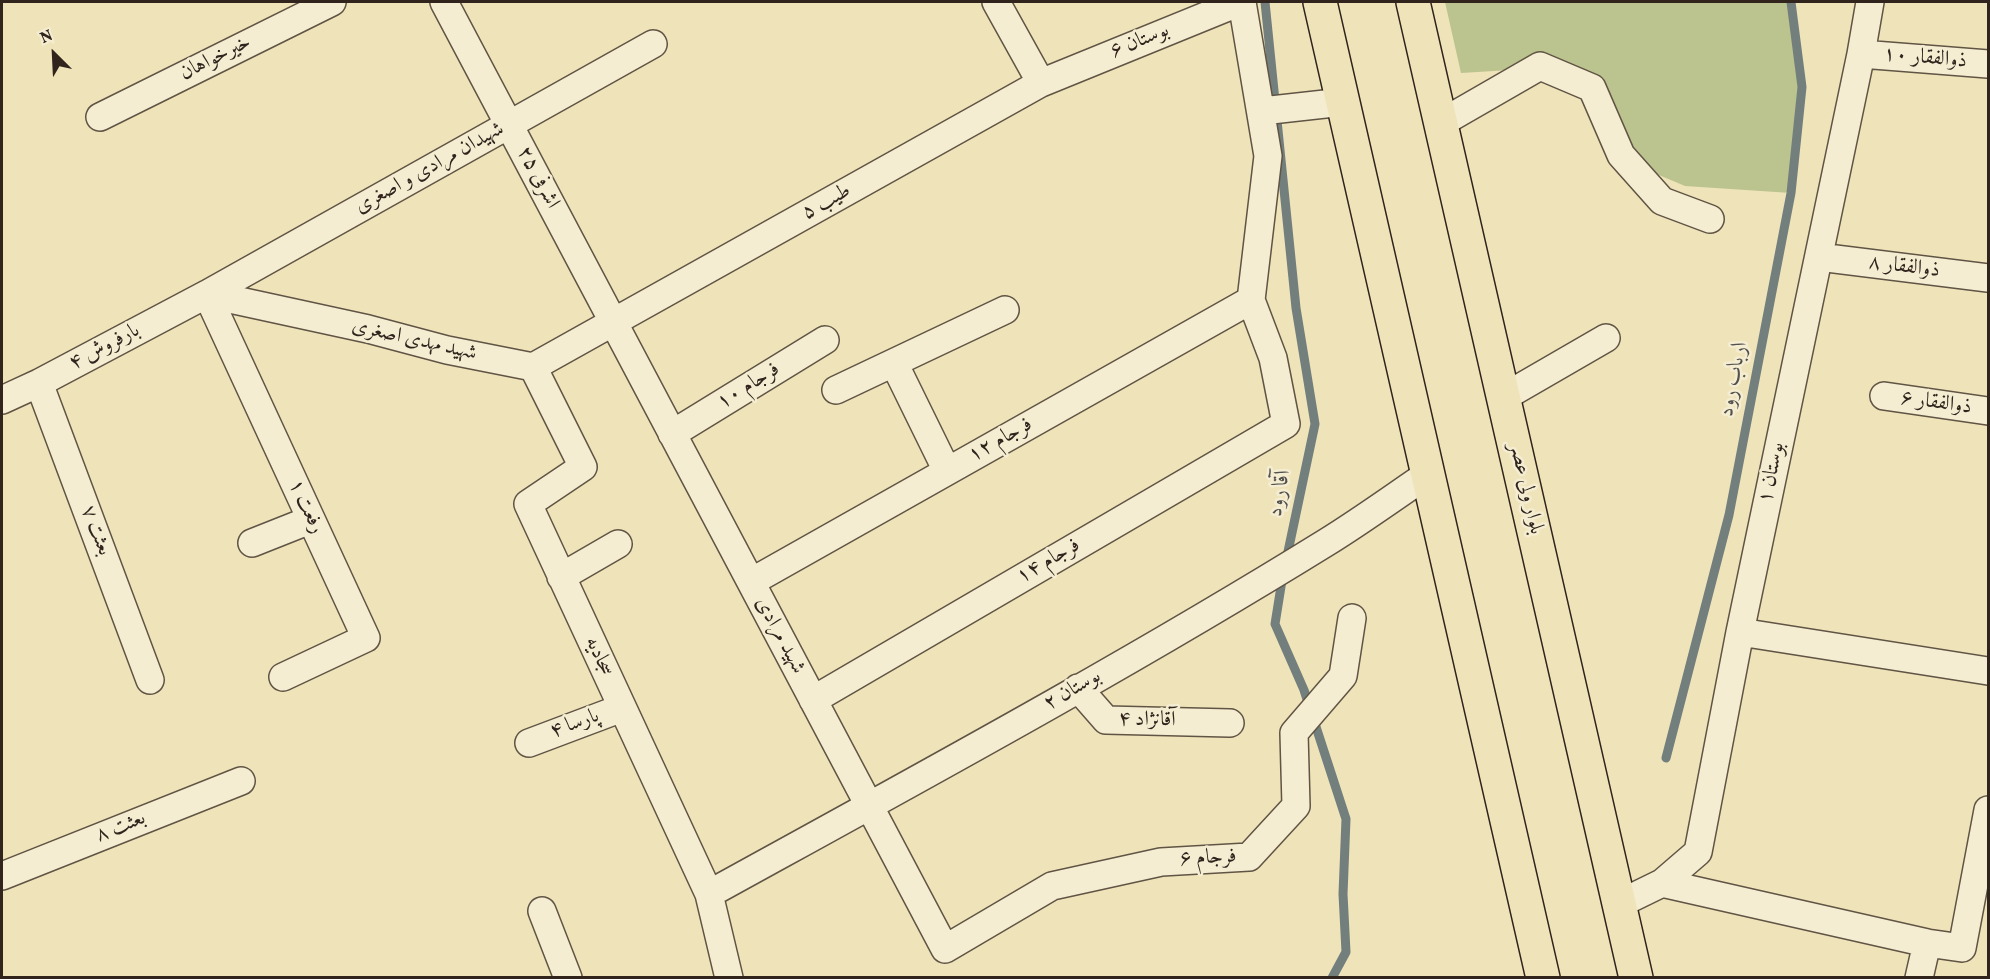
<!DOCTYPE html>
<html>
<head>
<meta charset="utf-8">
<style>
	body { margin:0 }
	#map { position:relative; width:1990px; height:979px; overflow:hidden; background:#efe3ba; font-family:Vollkorn,serif }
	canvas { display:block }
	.frame { position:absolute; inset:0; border:3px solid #30241d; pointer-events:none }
	.north { position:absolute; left:24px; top:24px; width:60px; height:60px; -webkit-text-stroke:4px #f5edd2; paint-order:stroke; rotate:336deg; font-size:16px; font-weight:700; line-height:24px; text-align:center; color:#30241d }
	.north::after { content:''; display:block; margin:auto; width:21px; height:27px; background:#30241d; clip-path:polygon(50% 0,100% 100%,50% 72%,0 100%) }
</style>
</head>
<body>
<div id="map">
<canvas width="1990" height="979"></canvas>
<div class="frame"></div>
<div class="north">N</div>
</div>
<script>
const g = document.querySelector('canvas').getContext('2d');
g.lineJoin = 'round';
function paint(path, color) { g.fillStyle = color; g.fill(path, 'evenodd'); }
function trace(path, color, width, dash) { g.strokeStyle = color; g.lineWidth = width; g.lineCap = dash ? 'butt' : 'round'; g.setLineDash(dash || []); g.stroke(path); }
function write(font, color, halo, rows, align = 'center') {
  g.font = font + ' Vollkorn,Amiri,serif'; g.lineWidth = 5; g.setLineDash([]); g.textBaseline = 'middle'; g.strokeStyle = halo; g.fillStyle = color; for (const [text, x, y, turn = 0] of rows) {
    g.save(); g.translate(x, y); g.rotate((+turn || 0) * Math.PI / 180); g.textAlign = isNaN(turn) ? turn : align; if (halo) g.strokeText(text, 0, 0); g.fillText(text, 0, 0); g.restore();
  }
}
paint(new Path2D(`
	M1445,2H1791L1801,91L1791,193L1685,186L1628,162L1590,87L1543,68L1461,73Z`), '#bbc38f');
trace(new Path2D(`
	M1265,2L1296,308L1315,424L1286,561
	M1283,574L1275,624L1304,690L1346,819L1343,894L1346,952L1332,978
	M1666,758L1729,515L1791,193L1802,87L1791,2`), '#737f7c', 9);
const minor = new Path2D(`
	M444,2L945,949L1052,886L1161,862L1249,857L1296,806L1294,733L1343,676L1352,618
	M996,2L1041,83
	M1861,54L1988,64
	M1262,111L1343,102
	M100,117L332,2
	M1441,123L1540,66L1592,88L1621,155L1662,201L1710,219
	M1819,257L1988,278
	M207,294L368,329L447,350L533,367L1041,83L1240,2
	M207,294L366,638L283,677
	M894,363L947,471
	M533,367L583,467L528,504L709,894L729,978
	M39,383L150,680
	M836,390L1005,310
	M1884,396L1988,411
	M1504,397L1606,338
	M2,400L39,383L207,294L653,44
	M672,434L825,340
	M252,543L310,520
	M561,577L618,544
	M751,582L1251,300
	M1740,632L1988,671
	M1078,688L1106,720L1230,723
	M813,700L1286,424L1273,358L1251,300L1268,156L1242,2
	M529,743L622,708
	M2,876L241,781
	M1662,883L1927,943
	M709,894C916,780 1125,667 1327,542C1361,521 1394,497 1428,474
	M1619,904L1662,883L1698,852L1740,632L1861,54L1870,2
	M542,911L568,978
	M1919,978L1927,943L1962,948L1988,810`);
const primary = new Path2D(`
	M1320,2L1543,978
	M1413,2L1636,978`);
trace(minor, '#605444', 30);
trace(primary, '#30241d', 36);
trace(minor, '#f5edd2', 27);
trace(primary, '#efe3ba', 33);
write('21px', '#30241d', '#f5edd2', [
	["بوستان ۶",1140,42,-22],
	["خیرخواهان",216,59,-27],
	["ذوالفقار ۱۰",1925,59,5],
	["شهیدان مرادی و اصغری",430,169,-29],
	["اشرفی ۲۵",537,178,62],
	["طیب ۵",827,203,-29],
	["ذوالفقار ۸",1904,268,7],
	["شهید مهدی اصغری",414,341,13],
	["بارفروش ۴",105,348,-28],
	["فرجام ۱۰",749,387,-32],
	["ذوالفقار ۶",1936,404,8],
	["فرجام ۱۲",1001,441,-29],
	["بوستان ۱",1773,473,-78],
	["بلوار ولی عصر",1525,489,77],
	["رفعت ۱",305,507,65],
	["بعثت ۷",95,531,69],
	["فرجام ۱۴",1049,562,-30],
	["شهید مرادی",779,636,62],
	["سجادیه",598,657,65],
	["بوستان ۲",1073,691,-30],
	["آقانژاد ۴",1147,721,1],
	["پارسا ۴",575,725,-20],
	["بعثت ۸",121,828,-22],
	["فرجام ۶",1208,859,-3]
]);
write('italic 22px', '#52514c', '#f5edd2', [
	["ارباب رود",1735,379,-79],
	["آقا رود",1281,493,-79]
]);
</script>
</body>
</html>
